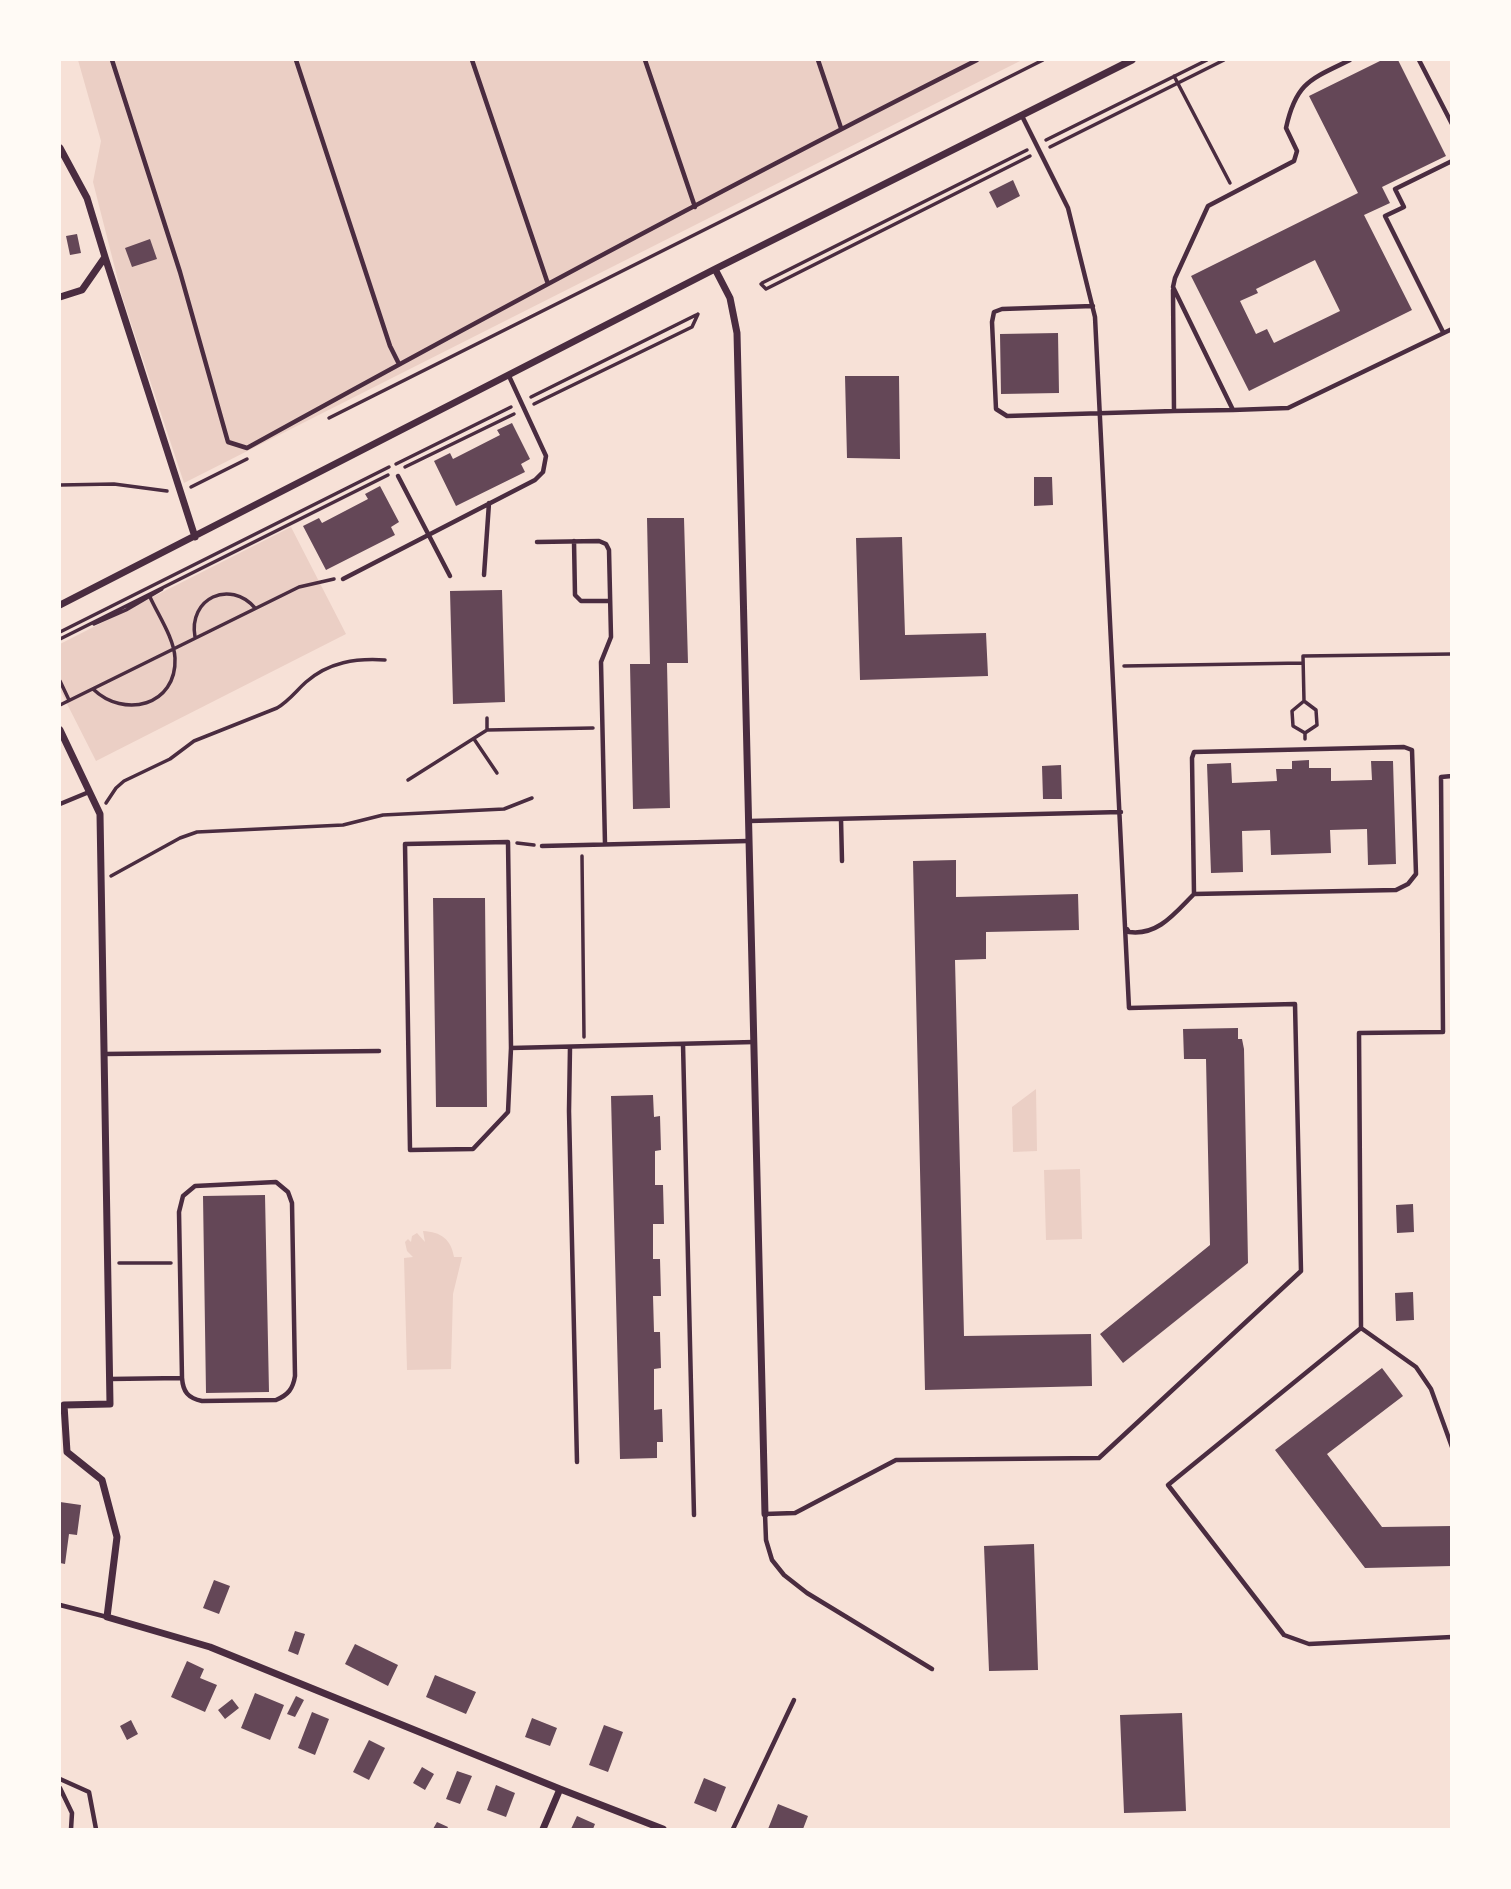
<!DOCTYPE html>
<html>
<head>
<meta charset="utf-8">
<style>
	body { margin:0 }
	#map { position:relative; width:1511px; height:1889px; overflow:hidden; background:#f7e1d7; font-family:"Roboto Condensed",sans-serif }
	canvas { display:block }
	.frame { position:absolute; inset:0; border:61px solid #fffaf5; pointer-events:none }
</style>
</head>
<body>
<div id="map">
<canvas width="1511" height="1889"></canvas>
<div class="frame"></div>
</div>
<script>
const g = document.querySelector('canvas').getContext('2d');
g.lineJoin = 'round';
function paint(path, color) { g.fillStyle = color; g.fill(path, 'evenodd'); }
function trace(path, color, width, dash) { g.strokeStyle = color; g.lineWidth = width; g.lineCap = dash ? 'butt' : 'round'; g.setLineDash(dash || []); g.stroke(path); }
paint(new Path2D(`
	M78,60H1022L184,483L122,296L93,182L101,141Z
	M291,527L346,634L96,761L60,690V644Z
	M1036,1089L1037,1151L1013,1152L1012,1107Z
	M1080,1169L1082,1239L1046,1240L1044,1170Z
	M423,1231C441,1232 451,1239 454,1257H462L453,1294L451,1369L407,1370L404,1258L413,1257L407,1251L405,1242L408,1239L411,1242L412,1236L417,1233L425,1242Z`), '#ebcfc5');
paint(new Path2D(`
	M1382,60H1398L1446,156L1382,187L1390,203L1364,215L1412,310L1249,391L1191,276L1358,193L1309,96ZM1315,260L1340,311L1274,343L1267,329L1256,334L1240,301L1258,293L1256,289Z
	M1013,180L1020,196L997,208L989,192Z
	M77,234L81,253L70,255L66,236Z
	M150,239L157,259L132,267L125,248Z
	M1058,333L1059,393L1001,394L1000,334Z
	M845,376H899L900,459L847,458Z
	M512,423L530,459L521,464L525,472L456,506L434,461L450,453L453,459L500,435L497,430Z
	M1034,477H1052L1053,505L1034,506Z
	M380,486L399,522L391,527L395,535L326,570L303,526L319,518L322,523L368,499L365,494Z
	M647,518H684L688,663H667L670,808L633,809L630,664H650Z
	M902,537L905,635L986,633L988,676L860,680L856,538Z
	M502,590L505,702L453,704L450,591Z
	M1309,760V768H1331V781L1372,780L1371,761H1393L1396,864L1368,865L1367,829L1330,830L1331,853L1271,855L1270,830L1242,831L1243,872L1211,873L1207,764L1231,763L1232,783L1277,781L1276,769H1292V761Z
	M1061,765L1062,799H1043L1042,766Z
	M956,860V897L1078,894L1079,930L986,932V959L955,960L964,1336L1091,1334L1092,1386L925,1390L913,861Z
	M433,898H485L487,1107H436Z
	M1238,1028V1039H1242L1244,1049L1248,1263L1123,1363L1100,1334L1210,1245L1206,1059H1184L1183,1029Z
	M653,1095L654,1117L660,1116L661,1150L655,1151V1185H663L664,1224H653V1259H660L661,1296H653L654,1332H660L661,1368L654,1369V1410L662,1409L663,1442H657V1458L620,1459L611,1096Z
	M265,1195L269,1392L206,1393L203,1196Z
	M1413,1204L1414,1232L1397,1233L1396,1205Z
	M1413,1292L1414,1320L1396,1321L1395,1293Z
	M1382,1368L1403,1396L1327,1454L1382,1527L1452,1526V1566L1365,1568L1275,1450Z
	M60,1502L81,1505L77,1535L69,1534L65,1564L60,1563Z
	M1034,1544L1038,1670L989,1671L984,1546Z
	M214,1580L230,1586L219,1614L203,1608Z
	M295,1631L305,1634L298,1655L288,1651Z
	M355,1644L398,1665L388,1686L345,1664Z
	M187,1661L204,1669L200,1678L217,1685L205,1712L171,1697Z
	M435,1675L476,1692L466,1714L426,1697Z
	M255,1693L284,1705L270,1740L241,1728Z
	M296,1696L304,1700L295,1717L287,1714Z
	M232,1699L239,1708L225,1719L218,1710Z
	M312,1712L329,1719L315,1755L298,1748Z
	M1182,1713L1186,1811L1124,1813L1120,1715Z
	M532,1718L557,1728L550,1746L525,1737Z
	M131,1720L138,1734L127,1740L120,1726Z
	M604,1725L623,1732L608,1772L589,1765Z
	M369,1740L385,1748L369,1780L353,1772Z
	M422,1767L434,1774L425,1790L413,1783Z
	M457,1771L472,1776L460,1804L446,1799Z
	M704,1778L726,1787L716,1812L694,1803Z
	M496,1785L515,1793L506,1817L487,1810Z
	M778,1804L808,1816L803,1829H768Z
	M577,1816L595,1824L593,1829H571Z
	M437,1822L448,1827L447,1829H433Z`), '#644757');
trace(new Path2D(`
	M1174,76L1230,183
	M1046,140L1207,60
	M1050,147L1224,60
	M762,283L1027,150
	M761,284L766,289L1030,156
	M531,397L696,315
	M534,404L692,327L698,314
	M329,418L1043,60
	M396,464L511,407
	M405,467L514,414
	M60,485L114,484L167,491
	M191,487L247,459
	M94,624L126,610L162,589
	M60,632L389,467
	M195,637C188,598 230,579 255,608
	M60,639L388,475
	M1124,666L1303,663
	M60,681L69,700
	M93,689C124,719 177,706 175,658C174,638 158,615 150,597
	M1304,701L1303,656L1452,654
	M1304,701L1316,710L1317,725L1305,733V739
	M1304,701L1292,711L1293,726L1305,733
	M60,705L299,587L334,579
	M487,718V730
	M474,739L497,773
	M408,780L487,730L593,728
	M106,803L116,788L124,781L170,759L194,741L277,708C289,701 296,691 306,682C329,662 356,658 385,660
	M517,843L534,845
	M582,856L584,1037
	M111,876L180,838L197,832L343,825L383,815L504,809L532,798
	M119,1263H171`), '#4a2c40', 3.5);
trace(new Path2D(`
	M112,60L180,272L228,442L247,448C488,315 731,184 977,60
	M296,60L390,346L399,364
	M472,60L548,284
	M645,60L695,207
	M818,60L841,128
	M1350,60C1311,79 1296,82 1286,128L1297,151L1294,161L1208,206L1175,278L1173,287L1233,410L1288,408L1452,329
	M1419,60L1452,124
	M1173,290L1174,411L1233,410
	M1093,306L1002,309L994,312L992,322L996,409L1007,416L1174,411
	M1443,332L1385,216L1404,207L1395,189L1452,161
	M398,476L450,576
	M574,541L575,595L581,601H610
	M537,542L599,541L606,544L609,550L611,637L601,662L605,844
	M484,575L489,503
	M343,579L535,480L543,472L546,456L509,376
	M1452,776L1441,777L1443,1032L1359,1033L1361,1328L1168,1485L1284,1635L1309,1644L1452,1637
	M60,804L89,792
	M841,819L842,861
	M749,821L1121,812
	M542,846L748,841
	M1127,929L1129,932C1158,936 1175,913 1194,894L1396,890L1408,884L1416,874L1412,750L1404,747L1194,752L1192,758L1194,894
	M683,1044L694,1515
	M570,1047L569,1111L577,1462
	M511,1048L508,1112L473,1149L410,1150L405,844L508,842L511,1048L754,1042
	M104,1054L379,1051
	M1361,1328L1416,1367L1431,1389L1452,1447
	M110,1379L182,1378L179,1212L183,1196L195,1186L276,1182L288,1192L292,1203L295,1376C293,1389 288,1395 276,1400L202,1401C188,1398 183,1392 182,1378
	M60,1605L107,1617
	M932,1669L807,1593L784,1575L772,1560L766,1540L765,1514L795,1513L896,1460L1099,1458L1301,1271L1295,1004L1129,1008L1095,317L1068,208L1022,116
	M60,1779L89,1792L96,1829
	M60,1788L72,1813L71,1829
	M733,1829L794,1700`), '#4a2c40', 4.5);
trace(new Path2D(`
	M60,148L87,198L105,257L82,290L60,297
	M105,257L195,537
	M715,269L730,298L737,333L765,1514
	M60,605L715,269L1132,60
	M60,730L100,814L110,1404L64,1405L67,1452L102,1480L117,1537L107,1617L210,1647L560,1789
	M543,1829L560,1789L663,1829`), '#4a2c40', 7);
</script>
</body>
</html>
